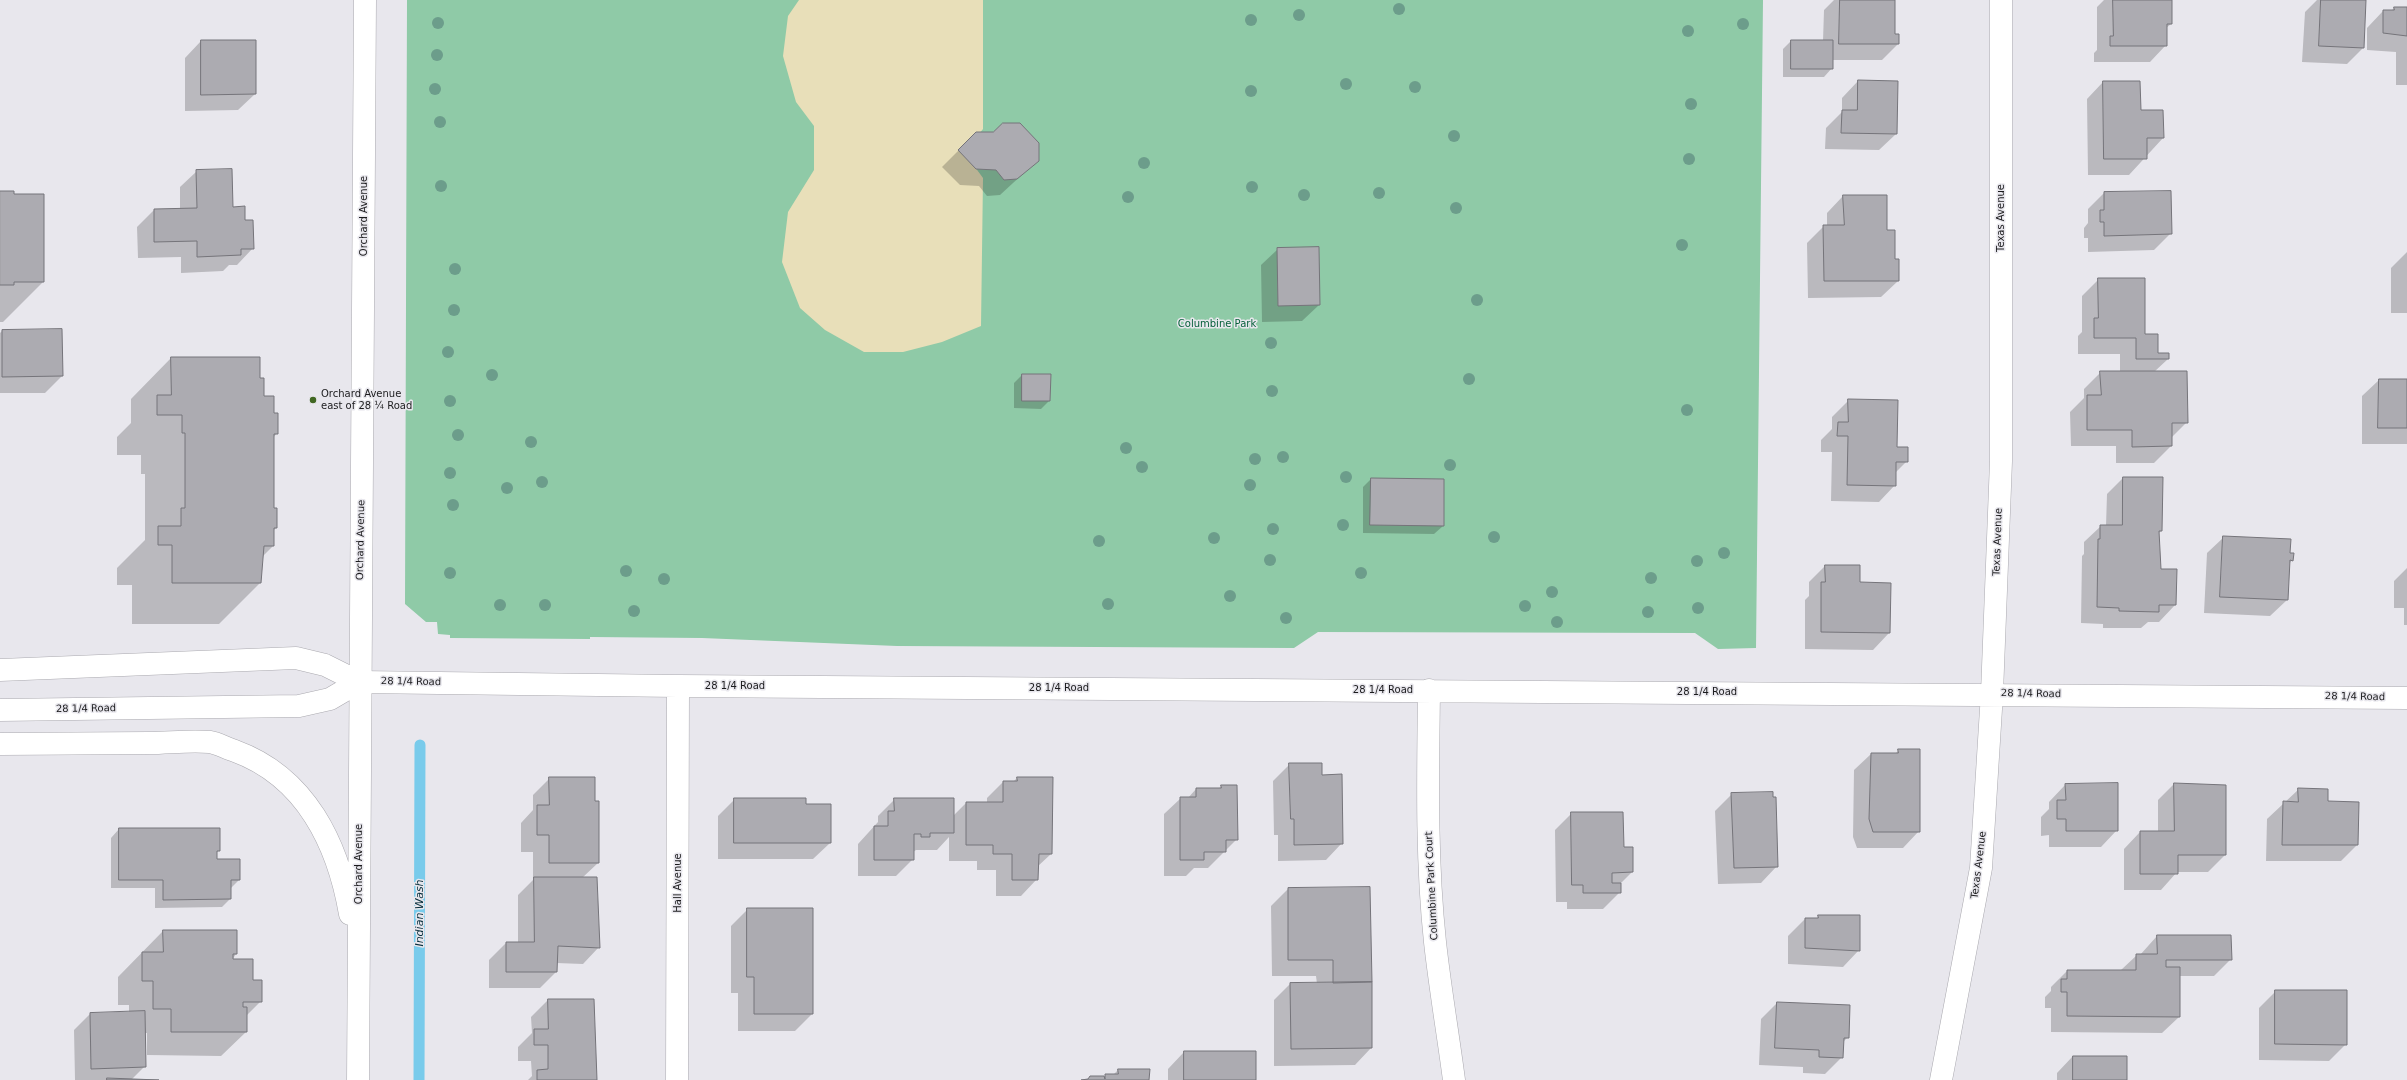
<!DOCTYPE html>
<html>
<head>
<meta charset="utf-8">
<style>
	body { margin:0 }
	canvas { display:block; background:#e8e7ed }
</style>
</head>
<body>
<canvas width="2407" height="1080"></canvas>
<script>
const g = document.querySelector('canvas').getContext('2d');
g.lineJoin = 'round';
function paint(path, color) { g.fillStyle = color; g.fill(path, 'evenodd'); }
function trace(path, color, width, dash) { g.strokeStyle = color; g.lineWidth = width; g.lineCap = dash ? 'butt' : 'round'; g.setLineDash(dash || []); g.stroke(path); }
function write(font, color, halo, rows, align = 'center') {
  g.font = font + ' "DejaVu Sans",sans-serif'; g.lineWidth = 3; g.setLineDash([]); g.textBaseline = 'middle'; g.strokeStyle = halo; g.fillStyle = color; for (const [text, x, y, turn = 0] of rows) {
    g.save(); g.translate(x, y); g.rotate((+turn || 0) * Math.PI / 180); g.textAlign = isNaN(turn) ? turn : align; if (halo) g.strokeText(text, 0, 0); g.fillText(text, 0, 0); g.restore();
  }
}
paint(new Path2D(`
	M407,0H1763L1756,648L1718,649L1695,633L1318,632L1294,648L897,646L702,638L590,637V639L450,638V635L438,634L437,622H426L405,604Z`), '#8fcaa7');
paint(new Path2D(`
	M799,0H983V129L964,152L983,178L981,326L942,342L903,352H864L825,330L800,308L782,262L788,212L814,170V126L796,102L783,56L788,16Z`), '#e8dfb9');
paint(new Path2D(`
	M1834,0H1894V35L1898,44L1882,60H1832V68L1824,77H1783V49L1791,41H1823L1824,10Z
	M2104,0H2171V24L2166,28V45L2150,62H2094V53L2097,50V7Z
	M2317,0H2365L2363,48L2347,64L2302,62L2305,12Z
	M2394,8H2407V85H2396V52L2367,50V28L2383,11H2391Z
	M201,41L255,94L238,110L185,111V58Z
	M1858,81L1896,134L1879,150L1825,149L1826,128L1842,112V98Z
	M2103,82L2140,111L2163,138L2129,175H2088L2087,99Z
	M976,133L1038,160L1000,195L987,196L979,186L960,185L942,167Z
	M197,171L232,208L253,248L237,265H229L223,271L181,273V257L138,258L137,227L154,210H180V187Z
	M0,192L13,195L43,282L3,322H0Z
	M2104,193L2171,233L2154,250L2088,252V238H2084V228L2088,223V209Z
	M1843,196L1886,231L1898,281L1881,297L1808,298L1807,243L1824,226H1827V213Z
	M1278,249L1319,305L1302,321L1262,322L1261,265Z
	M2407,252V313H2391V268Z
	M2099,279L2157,354L2168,359L2154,372L2187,422L2171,438V446L2154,463H2116V446H2071L2070,412L2084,398V389L2101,372H2120V354H2078V336L2082,332V296Z
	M2,331L62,376L45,393H0V333Z
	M171,358L259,379L263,397L273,414L277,433L273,438V509L276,528L273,531V546L262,557L260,583L219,624H132V585H117V568L145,540V474H141V455H117V437L131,423V399Z
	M1022,375L1049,401L1041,409L1014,408V383Z
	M2379,380H2407V444H2362V396Z
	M1849,400L1907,461L1895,473V485L1879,502L1831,501L1832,452H1821V440L1832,429V417Z
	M2123,478L2161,531L2158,534L2160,570L2175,605L2159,622H2148L2141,628H2103V624L2081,623L2082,556L2084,554V542L2101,526H2106L2107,494Z
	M1371,479L1443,526L1434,534L1363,533V487Z
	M2224,537L2289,553L2292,560L2289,564L2287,600L2270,616L2204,613L2207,553Z
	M1825,566L1859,583L1890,584L1889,633L1873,650L1805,649V600L1809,596V582Z
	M2407,568V625H2404V608H2394V581Z
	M1899,750L1919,831L1903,848H1857L1853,837L1854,770L1871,754H1895Z
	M1290,764L1321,776L1342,843L1326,860L1278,861V835H1274L1273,781Z
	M550,778L598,863L582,878L599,947L583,964L556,963V972L540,988H489V960L506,943H518V895L533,880V852H521V823L533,810V795Z
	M1017,778L1051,854L1037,867V879L1021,896H996V870H977V861H949V837L937,850H916L913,852V859L896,876H858V844L878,822V816L895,799L953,816L966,803H987V798L1003,782H1013Z
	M2174,784L2225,786V855L2208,872H2177L2161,890H2124V849L2140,832H2158V800Z
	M2065,785L2117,830L2101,847H2049V835L2041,836V817L2049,809V802Z
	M1222,786L1237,839L1208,868H1194L1186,876H1164V814L1181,798H1188L1196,789H1218Z
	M2299,789L2357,845L2341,861H2266L2267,819Z
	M1732,794L1772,798L1777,866L1761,883L1718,884L1715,811Z
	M735,799L830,843L813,859H718V816Z
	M1572,813L1623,848L1632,872L1620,884V892L1603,909H1567V902H1556L1555,830Z
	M119,829L219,850L216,853V860L239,880L231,888L230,899L222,907L155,908V888H111V838Z
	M1369,888L1371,1048L1355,1065L1274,1066V1000L1290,984H1317L1316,976H1272L1271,906L1288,889Z
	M748,909L812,1014L795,1031H738V993H731V926Z
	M1819,916L1859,950L1843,967L1788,964V936L1805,919H1816Z
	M163,931L236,954L232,960L252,981L261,1001L246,1016V1032L221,1056L147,1055V1033H144L145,1066L131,1080H134H75L74,1030L90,1014L129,1012V1005H118V977Z
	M2157,936L2231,959L2214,976H2179V1017L2162,1033L2051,1032V1008H2045V997L2051,991V987L2068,970H2121L2137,955H2140Z
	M2276,991L2346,1044L2329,1061L2259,1060V1008Z
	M548,1000L596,1080H528L532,1076L531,1061H518V1047L532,1033L531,1017Z
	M1777,1003L1848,1037L1843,1042L1842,1057L1825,1074L1803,1073V1067L1759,1065L1761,1019Z
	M1184,1052L1255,1080H1168V1069Z
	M2073,1056L2126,1080H2057V1073Z
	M1118,1070L1148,1080H1087L1113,1075Z`), '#0003');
trace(new Path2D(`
	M419,1080L420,745`), '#79cbeb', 11);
const building = new Path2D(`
	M1840,0H1895V34H1899V44H1839Z
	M2113,0H2172V24H2167V46H2110V36H2113Z
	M2321,0H2366L2364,48L2319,46Z
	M2394,7H2407V36L2383,33V10H2394Z
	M201,40H256V94L201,95Z
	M1791,40H1833V69H1791Z
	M1858,80L1898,81L1897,134L1841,133L1842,110H1857Z
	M2103,81H2140L2141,110H2163L2164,138H2147V159H2104Z
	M1003,123H1020L1039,143V161L1017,179L1004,180L996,170L976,169L958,150L976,132H993Z
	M232,169L233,207L245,206V220H253L254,249H241V255L197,257V241L154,242V209L197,208L196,170Z
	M0,191H14V194H44V282H14V285H0Z
	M2171,191L2172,234L2104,236V222H2100V210H2104V192Z
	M1843,195H1887V230H1895V259H1899V281H1824L1823,225H1844Z
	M1319,247L1320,305L1278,306L1277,248Z
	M2098,278H2145V334H2158V353H2169V359H2136V338H2094V318H2098Z
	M62,329L63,376L2,377V330Z
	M171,357H260V378H264V396H274V413H278V434H274V508H277V528H274V546H264L261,583H172V545H158V526H181V508H185V433H182V415H157V395H171Z
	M2100,371H2187L2188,423H2172V446L2132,447V430H2087V395H2101Z
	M1022,374H1051L1050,401H1022Z
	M2379,379H2407V428H2378Z
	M1848,399L1898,400L1897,447H1908V462H1896V486L1847,485L1848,436H1837L1838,422H1848Z
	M2123,477H2163L2162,531H2159L2161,569H2177L2176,605H2159V612L2119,611V608L2097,607L2098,539H2100V525H2122Z
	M1371,478L1444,479V526L1370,525Z
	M2223,536L2291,539L2290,553H2294L2293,561L2290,560L2288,600L2220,597Z
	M1825,565H1860V582L1891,583L1890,633L1821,632V582H1825Z
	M1898,749H1920V832H1873L1869,819L1871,753H1898Z
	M1289,763H1322V775L1342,774L1343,844L1294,845V819H1291Z
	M549,777H595V801H599V863H549V835H537V805H549Z
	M1017,777H1053L1052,854H1039L1038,880H1012V854H993V845H966V802H1003V781H1017Z
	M2118,783V831H2066V819H2057V800H2066L2065,784Z
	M2174,783L2226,785V855H2178V874H2140V831H2174Z
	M1221,785H1237L1238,840H1226V852H1204V860H1180V797H1196V788H1221Z
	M2298,788L2328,789V801L2359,802L2358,845H2282L2283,801L2298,802Z
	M1773,792V797H1776L1778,867L1734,868L1731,793Z
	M734,798H806V804H831V843H734Z
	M894,798H954V833H930V837H921V834H914V860H874V826H888V811H894Z
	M1571,812H1623L1624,847H1633V872L1612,873V883H1621V893H1583V885H1572Z
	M119,828H220V851H217V859H240V880H231V899L163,900V880H119Z
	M534,877H597L600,948L558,946L557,972H506V942H534Z
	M1370,887L1372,982L1333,983V960H1288V888Z
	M747,908H813V1014H754V977H747Z
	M1818,915H1860V951L1805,948V918H1818Z
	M163,930H237V954H233V959H253V980H262V1002H243V1007H247V1032H171V1009H153V981H142V952H163Z
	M2157,935H2231L2232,960H2166V967H2180V1017L2067,1016V992H2061V979H2067V970H2136V954H2157Z
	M1372,982V1048L1291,1049L1290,983Z
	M2275,990H2347V1045L2275,1044Z
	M548,999H594L597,1080H537V1070L548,1069V1045H534V1029H548Z
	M1777,1002L1850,1005L1849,1038H1844L1843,1058L1819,1057V1050L1775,1048Z
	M145,1011L146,1067L91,1069L90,1013Z
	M1184,1051H1256V1080H1184Z
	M2073,1056H2127V1080H2073Z
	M1118,1069H1150L1149,1080H1081L1088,1079L1090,1076H1104L1105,1079V1074H1118Z
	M107,1078L159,1080H107Z`);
paint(building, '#acabb1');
trace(building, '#75747a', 1);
const minor = new Path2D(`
	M1429,690C1428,774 1426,858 1435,942C1440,988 1448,1034 1454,1080
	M0,710L299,706L330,699L359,682L678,686L2407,698
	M677,1080L678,686
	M1941,1080L1981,868L1992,693L2001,461V0`);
const major = new Path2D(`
	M0,670L296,658L325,665L359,682
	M0,744C50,744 99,743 149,743C169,743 190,740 210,742C218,743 227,749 235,751C306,777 338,844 350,914
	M358,1080L365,0`);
trace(minor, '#aaa9af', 23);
trace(major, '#aaa9af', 23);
trace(minor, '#fff', 22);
trace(major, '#fff', 22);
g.fillStyle = '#6c9d8b';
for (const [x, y] of [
	[1399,9],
	[1299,15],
	[1251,20],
	[438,23],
	[1743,24],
	[1688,31],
	[437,55],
	[1346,84],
	[1415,87],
	[435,89],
	[1251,91],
	[1691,104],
	[440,122],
	[1454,136],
	[1689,159],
	[1144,163],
	[441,186],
	[1252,187],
	[1379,193],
	[1304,195],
	[1128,197],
	[1456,208],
	[1682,245],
	[455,269],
	[1477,300],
	[454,310],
	[1271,343],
	[448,352],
	[492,375],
	[1469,379],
	[1272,391],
	[450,401],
	[1687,410],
	[458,435],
	[531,442],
	[1126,448],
	[1283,457],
	[1255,459],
	[1450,465],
	[1142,467],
	[450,473],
	[1346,477],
	[542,482],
	[1250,485],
	[507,488],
	[453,505],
	[1343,525],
	[1273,529],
	[1494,537],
	[1214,538],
	[1099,541],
	[1724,553],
	[1270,560],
	[1697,561],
	[626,571],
	[450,573],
	[1361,573],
	[1651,578],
	[664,579],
	[1552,592],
	[1230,596],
	[1108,604],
	[500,605],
	[545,605],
	[1525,606],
	[1698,608],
	[634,611],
	[1648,612],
	[1286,618],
	[1557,622]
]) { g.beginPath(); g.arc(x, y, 6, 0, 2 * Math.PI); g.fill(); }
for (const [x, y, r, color] of [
	[313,400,4,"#416722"]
]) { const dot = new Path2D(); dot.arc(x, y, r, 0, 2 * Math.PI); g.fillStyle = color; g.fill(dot); trace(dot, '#e8e7ed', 1.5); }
write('10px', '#1b1b1d', '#e8e7ed', [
	["Orchard Avenue",364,216,-90],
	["Texas Avenue",2001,218,-90],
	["Orchard Avenue",361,540,-89],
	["Texas Avenue",1998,542,-88],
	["28 1/4 Road",411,682,1],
	["28 1/4 Road",735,686],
	["28 1/4 Road",1059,688],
	["28 1/4 Road",1383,690],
	["28 1/4 Road",1707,692],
	["28 1/4 Road",2031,694,1],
	["28 1/4 Road",2355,697,1],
	["28 1/4 Road",86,709,-1],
	["Orchard Avenue",359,864,-90],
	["Texas Avenue",1979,865,-83],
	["Hall Avenue",678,883,-90],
	["Columbine Park Court",1432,886,-93]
]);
write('10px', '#07603b', '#e8e7ed', [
	["Columbine Park",1217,324]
]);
write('10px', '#1b1b1d', '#e8e7ed', [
	["Orchard Avenue",321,394],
	["east of 28 ¼ Road",321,406]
], 'left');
write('italic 11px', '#082f3d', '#e8e7ed', [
	["Indian Wash",420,913,-90]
]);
</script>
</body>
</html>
